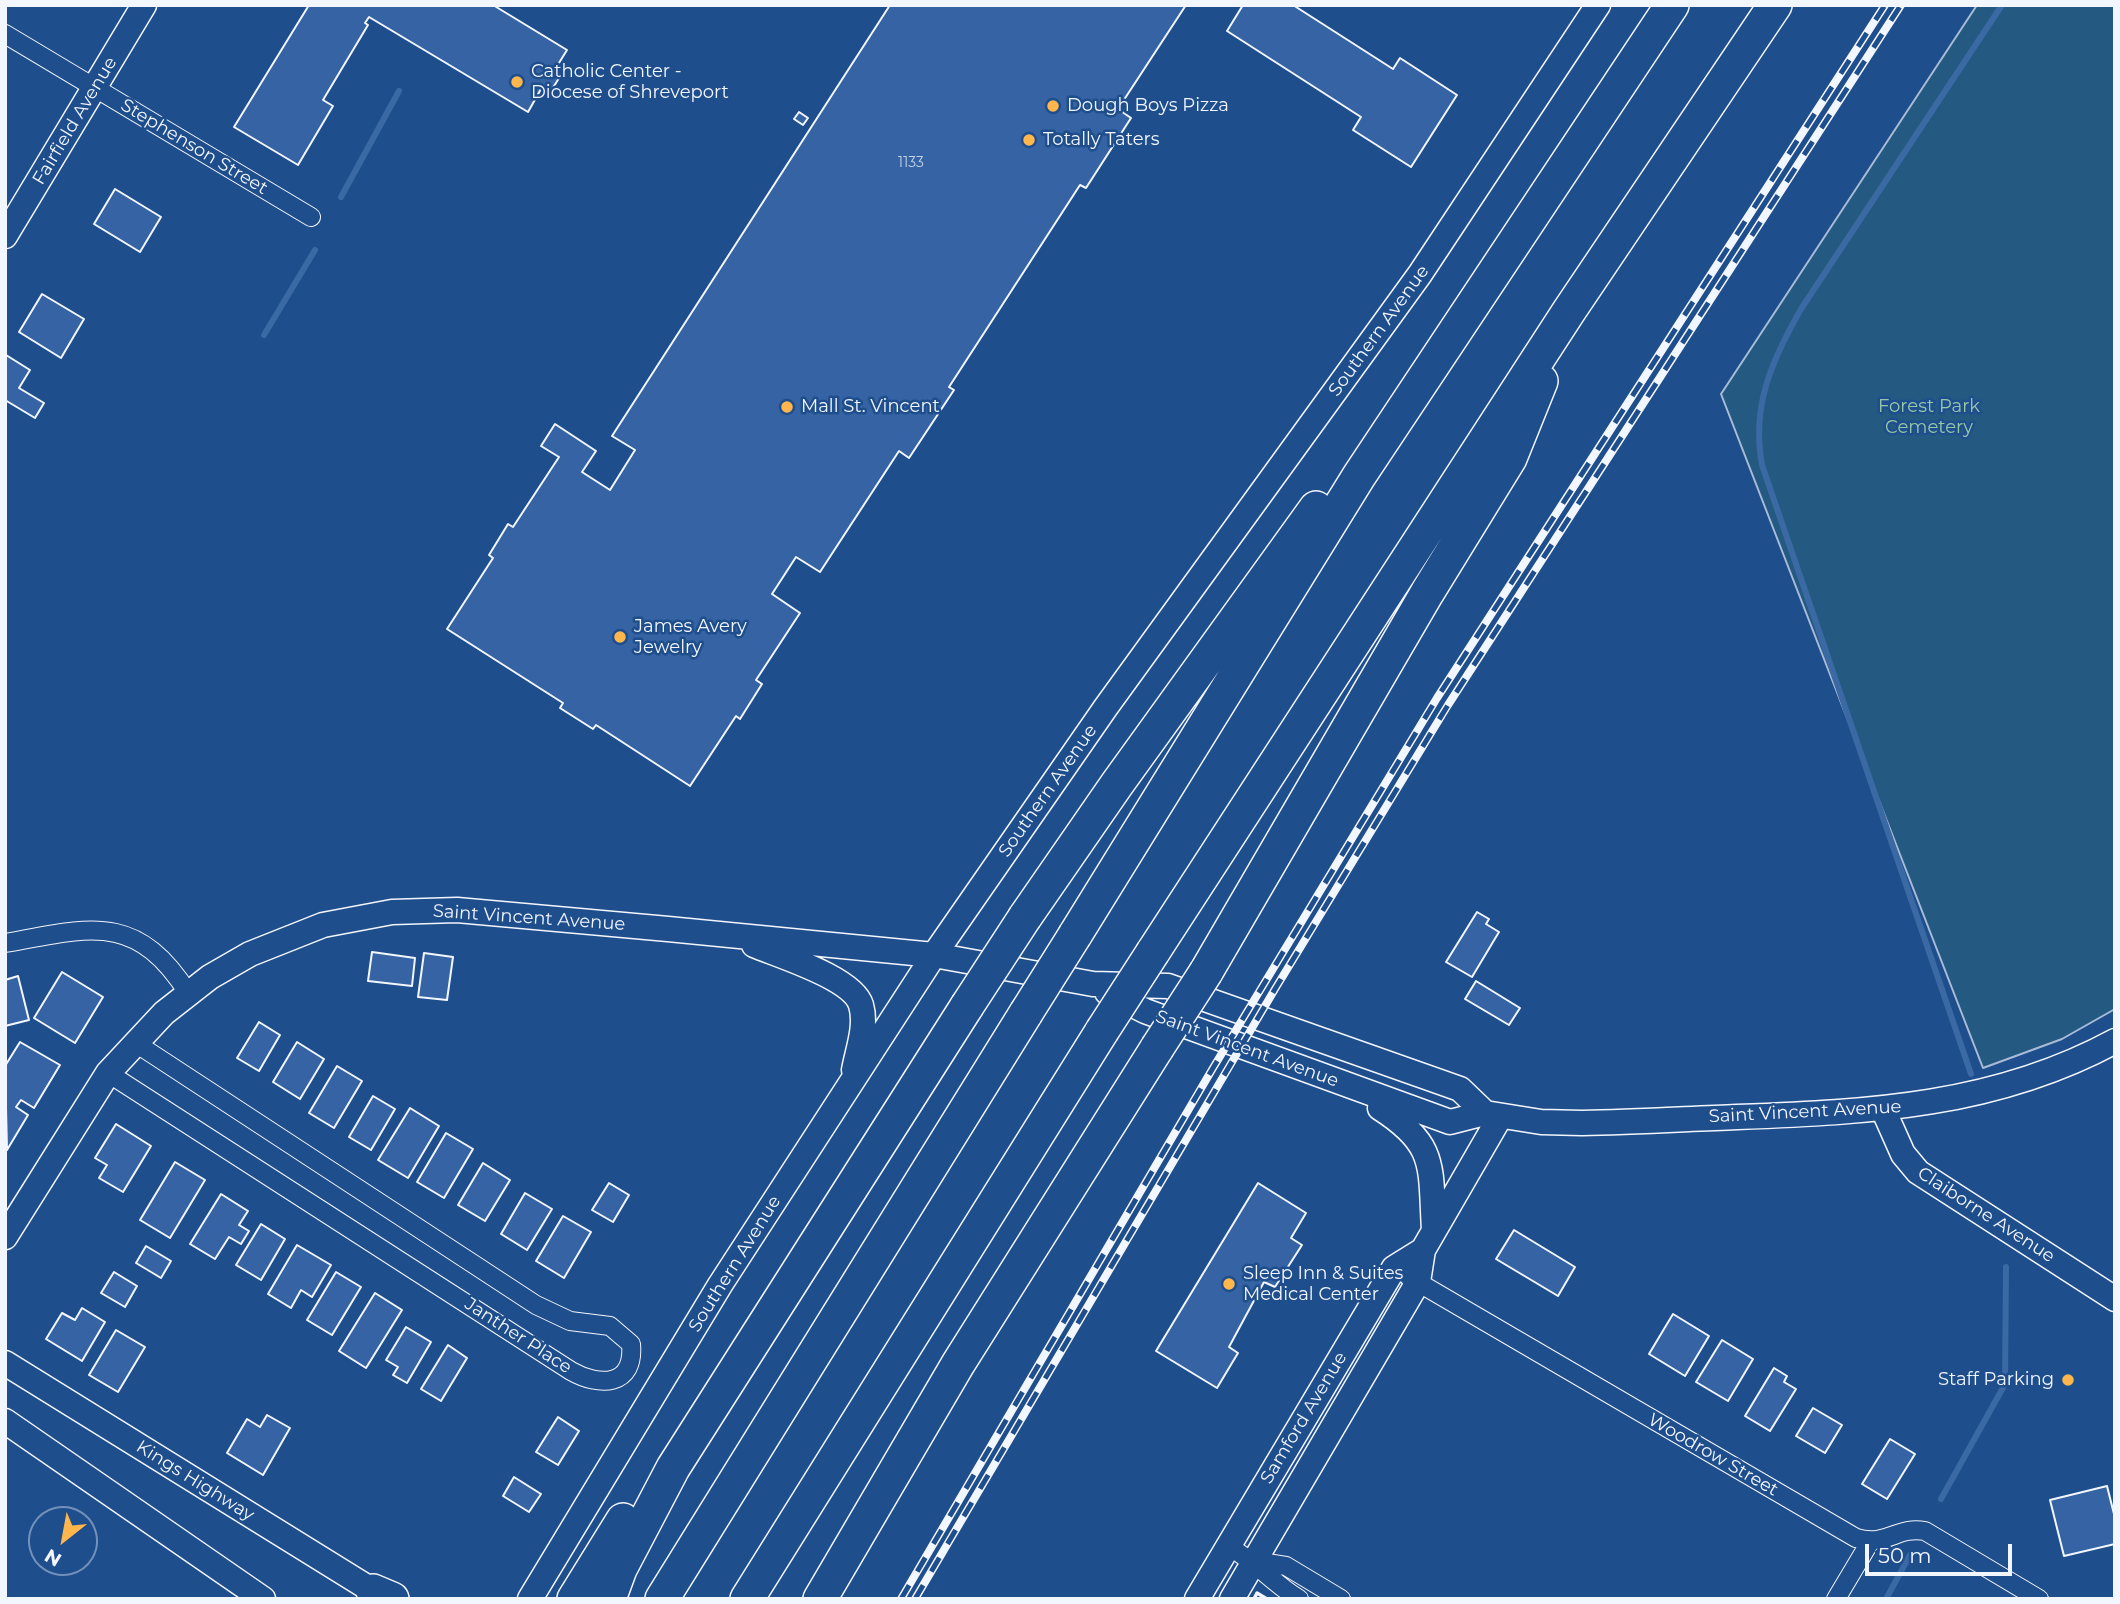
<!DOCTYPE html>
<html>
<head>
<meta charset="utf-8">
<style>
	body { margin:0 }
	#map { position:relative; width:2120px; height:1604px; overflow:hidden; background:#1f4e8c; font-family:Montserrat,sans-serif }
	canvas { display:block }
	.frame { position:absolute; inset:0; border:7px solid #f2f6ff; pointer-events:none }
	.north { position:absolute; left:28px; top:1506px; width:70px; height:70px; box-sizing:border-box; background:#1f4e8c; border:2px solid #7391ba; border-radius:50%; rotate:211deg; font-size:19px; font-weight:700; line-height:28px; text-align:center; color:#f2f6ff }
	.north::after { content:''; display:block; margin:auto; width:24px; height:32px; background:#ffb74d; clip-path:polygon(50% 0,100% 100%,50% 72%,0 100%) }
	.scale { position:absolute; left:1865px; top:1544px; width:147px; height:32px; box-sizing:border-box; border:4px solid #f2f6ff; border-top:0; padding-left:9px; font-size:21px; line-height:24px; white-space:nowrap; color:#f2f6ff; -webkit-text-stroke:5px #1f4e8c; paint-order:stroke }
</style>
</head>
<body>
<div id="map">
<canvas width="2120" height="1604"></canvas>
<div class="frame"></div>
<div class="north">N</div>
<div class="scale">50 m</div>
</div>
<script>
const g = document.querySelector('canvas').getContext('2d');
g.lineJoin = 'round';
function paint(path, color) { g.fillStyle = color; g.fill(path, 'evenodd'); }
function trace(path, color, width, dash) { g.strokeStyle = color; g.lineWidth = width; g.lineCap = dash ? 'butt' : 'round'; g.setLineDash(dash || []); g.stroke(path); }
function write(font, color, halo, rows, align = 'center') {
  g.font = font + ' Montserrat,sans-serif'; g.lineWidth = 5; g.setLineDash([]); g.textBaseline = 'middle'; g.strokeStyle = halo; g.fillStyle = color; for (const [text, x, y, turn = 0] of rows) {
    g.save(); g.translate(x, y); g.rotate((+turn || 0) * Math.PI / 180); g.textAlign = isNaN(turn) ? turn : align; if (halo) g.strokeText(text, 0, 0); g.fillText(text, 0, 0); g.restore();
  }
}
const green = new Path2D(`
	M1977,5H2115V1009L2062,1039L1983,1068L1721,394Z`);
paint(green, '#245a82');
trace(green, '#a8bbd7', 2);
trace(new Path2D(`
	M341,197L399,91
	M264,335L315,250
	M1971,1074L1762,465C1751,406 1772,360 1801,309L2002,5
	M1941,1499L2005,1384L2006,1267
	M1886,1599L1910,1555`), '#3b69a3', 6);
const building = new Path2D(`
	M309,5H493L567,50L554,71L561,75L549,94L541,89L528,112L369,17L365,23L368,25L323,100L333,106L298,165L234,127Z
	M890,5H1186L1118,109L1131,118L1086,188L1080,185L949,387L954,390L909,458L899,451L820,572L796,557L772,594L800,613L756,680L762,684L740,719L736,716L690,786L596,725L593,729L560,708L563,703L447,629L493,558L489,555L508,524L513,527L559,457L541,446L555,424L596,451L582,472L610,490L635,450L612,436Z
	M1243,5H1293L1393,69L1400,58L1457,95L1411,167L1353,130L1361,117L1227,31Z
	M799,112L808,118L803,125L794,119Z
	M115,189L161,217L140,252L94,224Z
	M42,294L84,319L61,358L19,332Z
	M6,355L30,370L19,388L44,403L35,418L5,400Z
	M1477,912L1489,919L1486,924L1499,932L1472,977L1446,962Z
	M372,952L415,958L412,986L368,981Z
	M424,953L453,957L447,1000L418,997Z
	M62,972L103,997L75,1043L34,1018Z
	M18,976L29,1020L5,1026V980Z
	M1476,981L1520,1008L1509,1025L1465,999Z
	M259,1022L280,1035L259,1071L237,1058Z
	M20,1042L60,1065L34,1108L21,1100L16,1107L28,1115L7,1150L5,1066Z
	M297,1042L324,1059L300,1099L273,1082Z
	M337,1066L362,1081L334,1128L309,1113Z
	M373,1096L395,1109L371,1150L349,1137Z
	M410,1108L439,1126L408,1178L378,1160Z
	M116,1124L151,1146L123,1192L99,1178L107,1165L95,1158Z
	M446,1133L473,1149L444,1198L417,1182Z
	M175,1162L205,1180L170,1238L140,1220Z
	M483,1163L510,1180L485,1221L458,1205Z
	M609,1183L629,1195L613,1222L592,1210Z
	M1258,1183L1306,1213L1291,1238L1302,1245L1275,1287L1264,1282L1229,1347L1238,1353L1217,1388L1156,1351Z
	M525,1193L552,1209L527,1250L501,1234Z
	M221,1194L248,1211L239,1225L249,1231L241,1244L229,1237L215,1259L190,1244Z
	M563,1216L591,1232L564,1278L536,1261Z
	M261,1224L285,1239L261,1280L236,1265Z
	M1514,1230L1575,1267L1558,1296L1496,1259Z
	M297,1245L331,1265L312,1297L301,1290L291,1308L268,1294Z
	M146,1246L171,1261L161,1278L136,1263Z
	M114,1272L137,1286L125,1307L101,1293Z
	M336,1272L361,1287L332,1335L307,1320Z
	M375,1293L402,1310L366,1368L339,1351Z
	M82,1308L105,1322L82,1361L46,1339L62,1313L75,1320Z
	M1673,1314L1709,1336L1685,1376L1649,1354Z
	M406,1327L431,1342L407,1383L393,1375L398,1367L386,1360Z
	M116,1330L145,1347L118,1392L89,1375Z
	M1722,1340L1753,1359L1728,1401L1696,1382Z
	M448,1345L467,1358L441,1401L421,1389Z
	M1774,1368L1787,1376L1784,1382L1796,1389L1770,1431L1745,1416Z
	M1813,1408L1842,1425L1825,1453L1796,1436Z
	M267,1415L290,1428L263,1475L227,1453L247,1419L260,1427Z
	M558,1417L579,1431L558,1465L536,1452Z
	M1890,1439L1915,1454L1887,1499L1862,1484Z
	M514,1477L541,1494L529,1512L503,1496Z
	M2107,1486L2115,1518V1544L2064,1556L2050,1500Z`);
paint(building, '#3563a3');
trace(building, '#f2f6ff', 2);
const street = new Path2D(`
	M5,34L311,217
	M5,943C89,928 136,911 188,993
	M108,1073L571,1371C599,1387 635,1387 631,1344L610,1326L570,1321L536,1305L134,1042
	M1409,1277L1856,1538C1888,1547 1896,1526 1925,1531L2039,1599
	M1228,1546C1255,1561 1273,1583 1299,1599
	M1254,1561L1286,1566L1341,1599
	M1836,1599L1870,1542`);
const secondary = new Path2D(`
	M5,236L144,5
	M754,945C780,956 853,978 861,1005C867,1026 858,1049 854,1070
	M1107,992L1145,1011L1450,1122L1485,1113L1541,1122L1582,1123C1633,1122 1685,1119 1737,1117C1870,1112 1995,1106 2115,1041
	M1380,1108C1438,1145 1430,1167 1434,1230
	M1883,1109L1903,1154L1918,1172L2115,1299
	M5,1237L108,1073L164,1013L210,977L250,954L323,925L392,912L457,910L668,929L934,955L1093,984L1168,986L1460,1089L1485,1113
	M5,1363L386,1599
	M5,1421L263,1599
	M530,1599L720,1285L934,955L1106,707L1420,274L1598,5
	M1197,1599L1394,1268L1423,1250
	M1232,1599L1418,1282L1423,1250L1500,1117`);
const highway = new Path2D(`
	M1025,917L1117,784L1316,508
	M1075,935L1359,476L1672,5
	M1153,952L1569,311L1775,5
	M1206,972L1427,593L1510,458L1541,381
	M373,1591L392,1599
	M574,1599L623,1520
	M609,1599L620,1569L673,1468L967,1006
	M662,1599L1026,1013
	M747,1599L1102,1031
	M820,1599L958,1364L1157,1048`);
trace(street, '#f2f6ff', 20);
trace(secondary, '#f2f6ff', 27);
trace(highway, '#f2f6ff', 36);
trace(street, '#1f4e8c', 18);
trace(secondary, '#1f4e8c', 24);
trace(highway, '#1f4e8c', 33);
const rail = new Path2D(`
	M901,1599L1213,1068L1437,698L1885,5
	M915,1599L1275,989L1448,705L1901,5`);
trace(rail, '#f2f6ff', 8);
trace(rail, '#1f4e8c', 5, [16]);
const highwayBridge = new Path2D(`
	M967,1006L1025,917
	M1026,1013L1075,935
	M1102,1031L1153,952
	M1157,1048L1206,972`);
trace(highwayBridge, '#f2f6ff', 36, []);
trace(highwayBridge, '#1f4e8c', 33);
trace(new Path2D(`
	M1254,1599L1257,1593L1267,1599`), '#f2f6ff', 3.5);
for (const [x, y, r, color] of [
	[517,82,7,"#ffb74d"],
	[1053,106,7,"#ffb74d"],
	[1029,140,7,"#ffb74d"],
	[787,407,7,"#ffb74d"],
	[620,637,7,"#ffb74d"],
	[1229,1284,7,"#ffb74d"],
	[2068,1380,7,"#ffb74d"]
]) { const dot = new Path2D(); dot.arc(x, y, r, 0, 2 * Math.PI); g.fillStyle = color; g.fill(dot); trace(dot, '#1f4e8c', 2.5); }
write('14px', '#c3d1e8', null, [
	["1133",911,163]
]);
write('18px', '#f2f6ff', '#1f4e8c', [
	["Catholic Center -",531,72],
	["Diocese of Shreveport",531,93],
	["Dough Boys Pizza",1067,106],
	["Totally Taters",1043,140],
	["Mall St. Vincent",801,407],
	["James Avery",634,627],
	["Jewelry",634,648],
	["Sleep Inn & Suites",1243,1274],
	["Medical Center",1243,1295],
	["Staff Parking",2054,1380,"right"]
], 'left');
write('18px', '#f2f6ff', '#1f4e8c', [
	["Fairfield Avenue",75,121,-59],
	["Stephenson Street",194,147,31],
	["Southern Avenue",1379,331,-54],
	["Southern Avenue",1048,791,-55],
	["Saint Vincent Avenue",529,918,4],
	["Saint Vincent Avenue",1247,1049,20],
	["Saint Vincent Avenue",1805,1112,-3],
	["Claiborne Avenue",1986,1215,33],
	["Southern Avenue",735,1264,-58],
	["Janther Place",518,1336,33],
	["Samford Avenue",1304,1418,-59],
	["Woodrow Street",1713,1455,30],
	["Kings Highway",195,1481,32]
]);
write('18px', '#97c8a6', '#1f4e8c', [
	["Forest Park",1929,407],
	["Cemetery",1929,428]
]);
</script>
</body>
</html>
